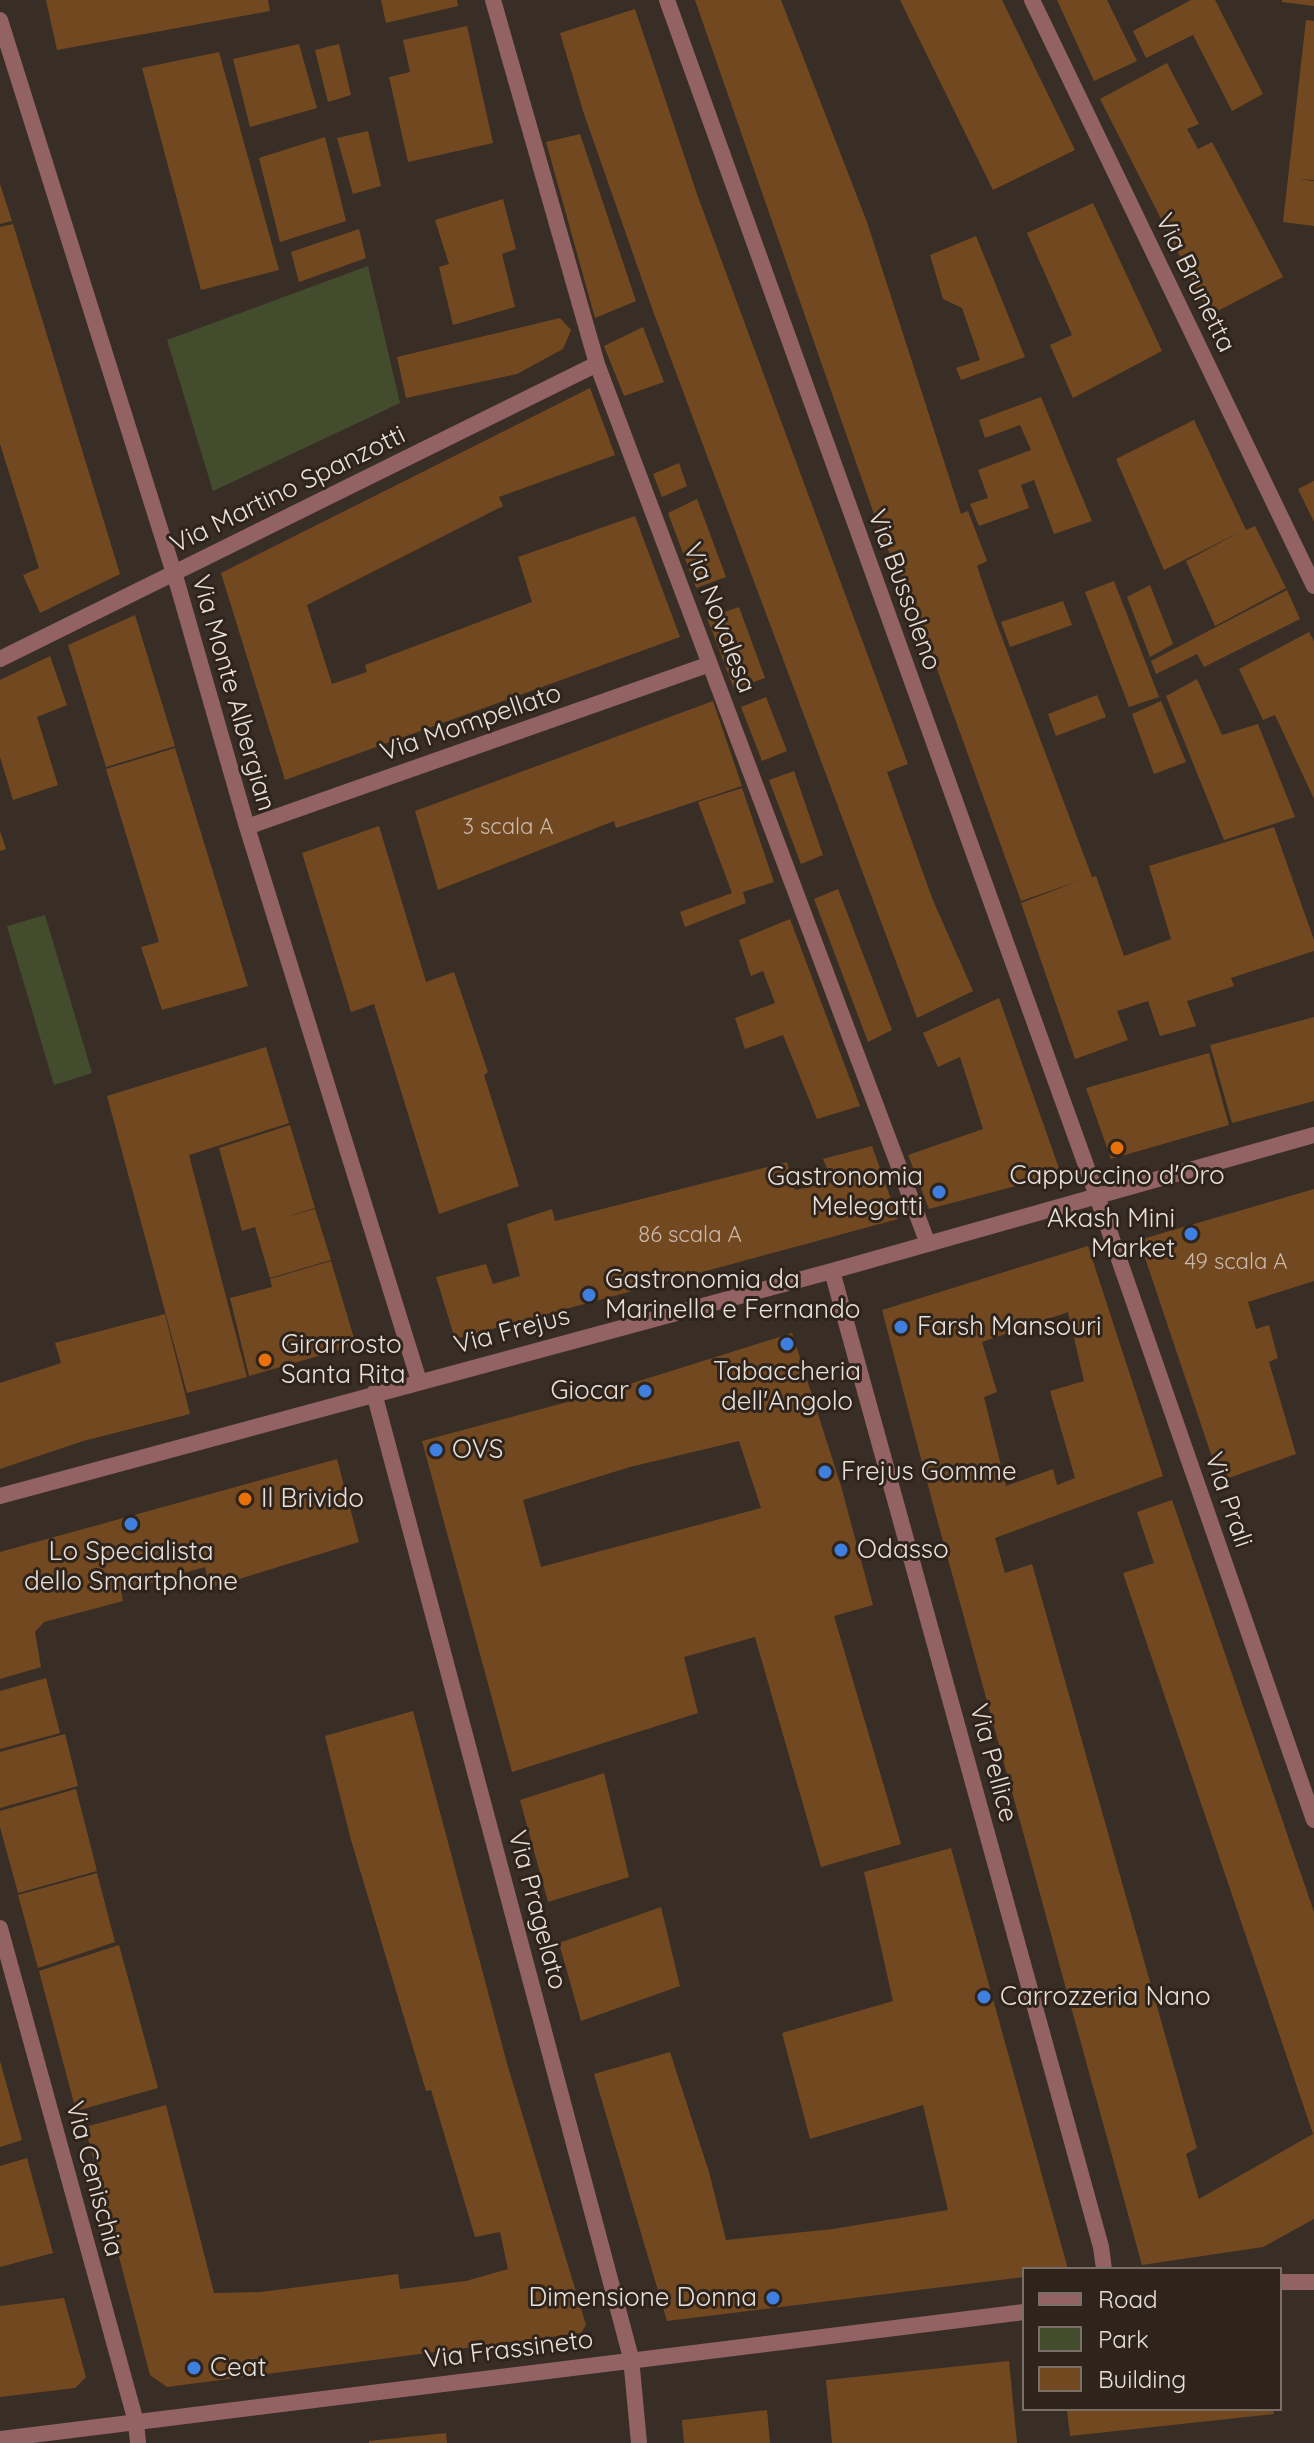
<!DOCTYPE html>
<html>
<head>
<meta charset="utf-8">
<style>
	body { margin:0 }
	#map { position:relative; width:1314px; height:2443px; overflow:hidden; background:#392e25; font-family:Quicksand,sans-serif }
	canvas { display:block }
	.legend { position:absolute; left:1022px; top:2267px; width:260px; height:144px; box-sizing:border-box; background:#2f241b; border:2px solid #796f67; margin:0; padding:10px 14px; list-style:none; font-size:24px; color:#e7e0da }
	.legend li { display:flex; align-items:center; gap:16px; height:40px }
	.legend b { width:40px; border:2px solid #796f67 }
</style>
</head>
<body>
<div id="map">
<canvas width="1314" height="2443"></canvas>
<ul class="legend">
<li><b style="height:10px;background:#936363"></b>Road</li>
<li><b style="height:22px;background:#434d2e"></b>Park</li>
<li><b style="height:22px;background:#724821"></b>Building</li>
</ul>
</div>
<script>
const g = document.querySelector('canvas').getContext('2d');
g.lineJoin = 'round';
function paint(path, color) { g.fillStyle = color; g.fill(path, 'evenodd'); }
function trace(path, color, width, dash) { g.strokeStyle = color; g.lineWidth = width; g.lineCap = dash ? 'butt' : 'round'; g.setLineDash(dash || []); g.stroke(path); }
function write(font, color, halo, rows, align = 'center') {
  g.font = font + ' Quicksand,sans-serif'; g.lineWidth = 6; g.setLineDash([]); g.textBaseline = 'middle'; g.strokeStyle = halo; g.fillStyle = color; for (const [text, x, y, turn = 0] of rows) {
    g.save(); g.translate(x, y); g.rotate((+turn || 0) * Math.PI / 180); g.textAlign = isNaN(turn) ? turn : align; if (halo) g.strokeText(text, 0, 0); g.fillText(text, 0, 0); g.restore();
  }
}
paint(new Path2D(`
	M368,266L400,403L213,491L167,340Z
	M45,915L92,1073L54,1085L7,926Z`), '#434d2e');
paint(new Path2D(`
	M46,0H268L270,11L57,50Z
	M381,0H457L458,6L386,23Z
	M695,0H781L867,222L961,514L968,511L987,561L977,566L995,619L1092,877L1096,876L1124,956L1171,939L1149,866L1274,827L1314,940V951L1231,978L1234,986L1187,1001L1196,1026L1160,1036L1148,1001L1117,1011L1128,1040L1075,1059L1021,903L1081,880L1021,901L908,589L883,540Z
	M900,0H1002L1075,150L993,190Z
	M1057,0H1107L1137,61L1094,81Z
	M1191,0H1215L1263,94L1232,111L1193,35L1146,58L1133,31Z
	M1282,0H1314V6L1282,2Z
	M635,9L698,197L908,764L887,772L932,898L973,991L917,1018L653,311L583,111L560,33Z
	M1306,20L1314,21V180L1297,179L1314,181V226L1283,222Z
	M467,26L493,143L408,162L389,77L410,72L403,40Z
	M299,44L317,108L250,127L233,59Z
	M339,44L351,95L328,102L315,50Z
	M219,52L279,270L201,290L142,68Z
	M1167,63L1199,124L1187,129L1198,149L1212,142L1283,277L1210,315L1100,99Z
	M368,131L381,186L353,194L337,138Z
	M580,134L636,301L595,318L546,142Z
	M325,137L346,221L280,242L259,158Z
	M0,184L12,221L0,224Z
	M503,199L516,249L502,254L515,307L453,325L439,267L449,264L435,220Z
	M1093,203L1162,351L1073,398L1050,345L1072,335L1027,233Z
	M13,224L120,574L40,613L23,575L39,568L0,444V227Z
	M359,229L366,258L299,282L291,252Z
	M976,236L1025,357L961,380L956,368L980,360L962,308L943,299L930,255Z
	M560,318L571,330L563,349L517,374L406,398L397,357Z
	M643,327L664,382L624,396L604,346Z
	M590,388L615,455L499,497L503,506L307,605L332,684L367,672L365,665L532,602L518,557L635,516L680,637L285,780L221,573Z
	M1041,397L1092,521L1054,534L1034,480L1021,485L1029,508L979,526L970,504L988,498L978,470L1031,450L1020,425L985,438L979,420Z
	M1194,420L1246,530L1255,526L1286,588L1215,626L1186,561L1240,532L1164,570L1116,459Z
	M679,463L687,486L662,497L653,474Z
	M1314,481V522L1298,489Z
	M697,499L726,577L696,588L668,513Z
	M1114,581L1159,697L1129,707L1085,592Z
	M1150,585L1173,644L1150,657L1127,597Z
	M1287,590L1300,619L1204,667L1197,654L1156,674L1151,661Z
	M1063,601L1072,625L1010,647L1001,622Z
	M739,607L765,678L734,689L707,618Z
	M135,615L175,746L106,767L68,645Z
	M1309,632L1314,641V799L1275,715L1263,720L1239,669Z
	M50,656L67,705L37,717L58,785L13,800L0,757V680Z
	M1197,679L1222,735L1258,724L1295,817L1224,840L1166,696Z
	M1097,695L1106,717L1056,736L1048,714Z
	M766,697L787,751L762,761L741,707Z
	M713,701L742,786L616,828L614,821L438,890L415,811Z
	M1161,701L1186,762L1154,774L1132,714Z
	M175,748L248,986L162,1010L141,947L159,942L106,769Z
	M794,771L823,855L801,864L769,780Z
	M742,788L774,882L743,892L746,903L685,927L680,912L732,893L698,802Z
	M379,826L426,982L454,972L488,1072L484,1075L519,1186L439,1214L374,1004L351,1012L302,853Z
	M0,831L6,849L0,851Z
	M838,889L892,1030L868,1042L814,899Z
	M790,919L860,1106L817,1119L783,1035L745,1049L735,1018L775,1003L763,971L751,976L739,940Z
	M999,998L1061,1174L929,1209L908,1155L983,1129L960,1057L938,1067L923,1033Z
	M1314,1017V1101L1232,1123L1210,1045Z
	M266,1047L289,1123L189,1155L247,1377L187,1393L107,1096Z
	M1209,1053L1229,1125L1111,1159L1086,1088Z
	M290,1125L315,1208L282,1218L315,1209L331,1260L270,1278L255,1227L242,1231L219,1148Z
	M872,1146L898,1219L455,1339L436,1277L486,1264L493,1284L520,1276L507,1224L552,1209L555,1221L787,1162L795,1190L833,1182L823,1159Z
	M1314,1189V1281L1248,1302L1256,1329L1269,1325L1278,1358L1269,1362L1296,1454L1220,1481L1139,1240Z
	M1088,1246L1163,1476L995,1538L1005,1573L1032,1564L1197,2148L1186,2154L1199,2199L1313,2134L1123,1573L1154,1563L1137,1512L1172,1500L1314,1912V2219L1263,2247L1142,2265L935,1512L882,1310ZM1068,1312L1084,1381L1050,1391L1075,1478L1057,1485L1053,1469L1006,1486L984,1397L997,1392L982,1342Z
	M331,1261L356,1345L249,1376L230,1298L272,1287L270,1279Z
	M165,1314L190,1414L83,1441L0,1469V1383L61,1363L55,1343Z
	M792,1333L841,1486L873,1605L834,1616L901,1844L821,1867L755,1637L684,1657L698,1713L512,1772L422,1441L601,1393ZM739,1441L761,1508L541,1567L523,1500L630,1467Z
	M337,1459L359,1542L210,1588L205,1567L121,1591L123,1601L44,1622L35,1632L41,1667L0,1679V1552Z
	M46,1678L60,1733L0,1749V1691Z
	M413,1711L508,2067L586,2325L581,2333L167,2387L150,2375L85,2127L166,2105L214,2293L261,2292L398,2274L400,2289L466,2281L508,2269L500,2232L475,2237L431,2090L426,2091L351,1840L325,1736Z
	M65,1734L78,1786L0,1808V1752Z
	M604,1773L629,1877L548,1902L520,1800Z
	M76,1789L97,1871L18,1893L0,1827V1811Z
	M951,1848L1068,2269H1024V2277L667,2321L594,2074L670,2052L709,2172L726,2240L833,2229L948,2210L923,2105L810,2139L782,2033L893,2001L864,1872Z
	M97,1873L115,1942L38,1968L18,1895Z
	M661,1907L680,1986L581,2021L559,1943Z
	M119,1945L158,2088L76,2111L39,1971Z
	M0,2061L22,2140L0,2147Z
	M27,2158L53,2253L0,2267V2166Z
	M64,2298L86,2377L75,2388L0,2397V2306Z
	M1009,2361L1017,2443H832L826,2380Z
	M1067,2409H1273L1274,2414L1070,2436Z
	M767,2410L770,2443H684L682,2420Z
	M446,2433L447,2443H369V2441Z`), '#724821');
trace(new Path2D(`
	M493,0L597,364L928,1244
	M667,0L1097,1196L1314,1820
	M1032,0L1314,586
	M0,20L178,586L247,827L419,1381
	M0,659L597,364
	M247,827L710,664
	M832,1271L1101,2247L1104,2269
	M374,1393L631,2358L639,2443
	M0,1496L832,1271L1314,1135
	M0,1928L136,2422L138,2443
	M1280,2282H1314
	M0,2439L1024,2312`), '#936363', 16);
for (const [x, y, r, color] of [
	[1117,1148,8,"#e8710a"],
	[939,1192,8,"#3f7fe0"],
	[1191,1234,8,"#3f7fe0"],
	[589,1295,8,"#3f7fe0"],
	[901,1327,8,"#3f7fe0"],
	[787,1344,8,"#3f7fe0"],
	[265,1360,8,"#e8710a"],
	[645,1391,8,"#3f7fe0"],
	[436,1450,8,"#3f7fe0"],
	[825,1472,8,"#3f7fe0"],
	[245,1499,8,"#e8710a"],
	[131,1524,8,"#3f7fe0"],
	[841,1550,8,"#3f7fe0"],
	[984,1997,8,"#3f7fe0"],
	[773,2298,8,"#3f7fe0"],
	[194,2368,8,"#3f7fe0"]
]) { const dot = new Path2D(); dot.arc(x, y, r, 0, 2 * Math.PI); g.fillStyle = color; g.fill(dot); trace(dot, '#2f241b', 3); }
write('22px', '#cabaac', null, [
	["3 scala A",508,827],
	["86 scala A",690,1235],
	["49 scala A",1236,1262]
]);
write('26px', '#e7e0da', '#2f241b', [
	["Via Brunetta",1195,283,64],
	["Via Martino Spanzotti",288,490,-26],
	["Via Bussoleno",904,590,70],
	["Via Novalesa",719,618,69],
	["Via Monte Albergian",233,693,74],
	["Via Mompellato",471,723,-19],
	["Via Frejus",512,1331,-15],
	["Via Prali",1228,1500,71],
	["Via Pellice",993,1763,75],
	["Via Pragelato",537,1910,75],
	["Via Cenischia",94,2179,75],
	["Via Frassineto",509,2350,-7]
]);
write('26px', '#e7e0da', '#2f241b', [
	["Cappuccino d'Oro",1117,1176,"center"],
	["Gastronomia",923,1177,"right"],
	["Melegatti",923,1207,"right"],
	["Akash Mini",1175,1219,"right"],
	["Market",1175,1249,"right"],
	["Gastronomia da",605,1280],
	["Marinella e Fernando",605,1310],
	["Farsh Mansouri",917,1327],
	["Girarrosto",281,1345],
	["Santa Rita",281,1375],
	["Tabaccheria",787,1372,"center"],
	["dell'Angolo",787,1402,"center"],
	["Giocar",629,1391,"right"],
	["OVS",452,1450],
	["Frejus Gomme",841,1472],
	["Il Brivido",261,1499],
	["Odasso",857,1550],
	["Lo Specialista",131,1552,"center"],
	["dello Smartphone",131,1582,"center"],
	["Carrozzeria Nano",1000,1997],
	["Dimensione Donna",757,2298,"right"],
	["Ceat",210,2368]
], 'left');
</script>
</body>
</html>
